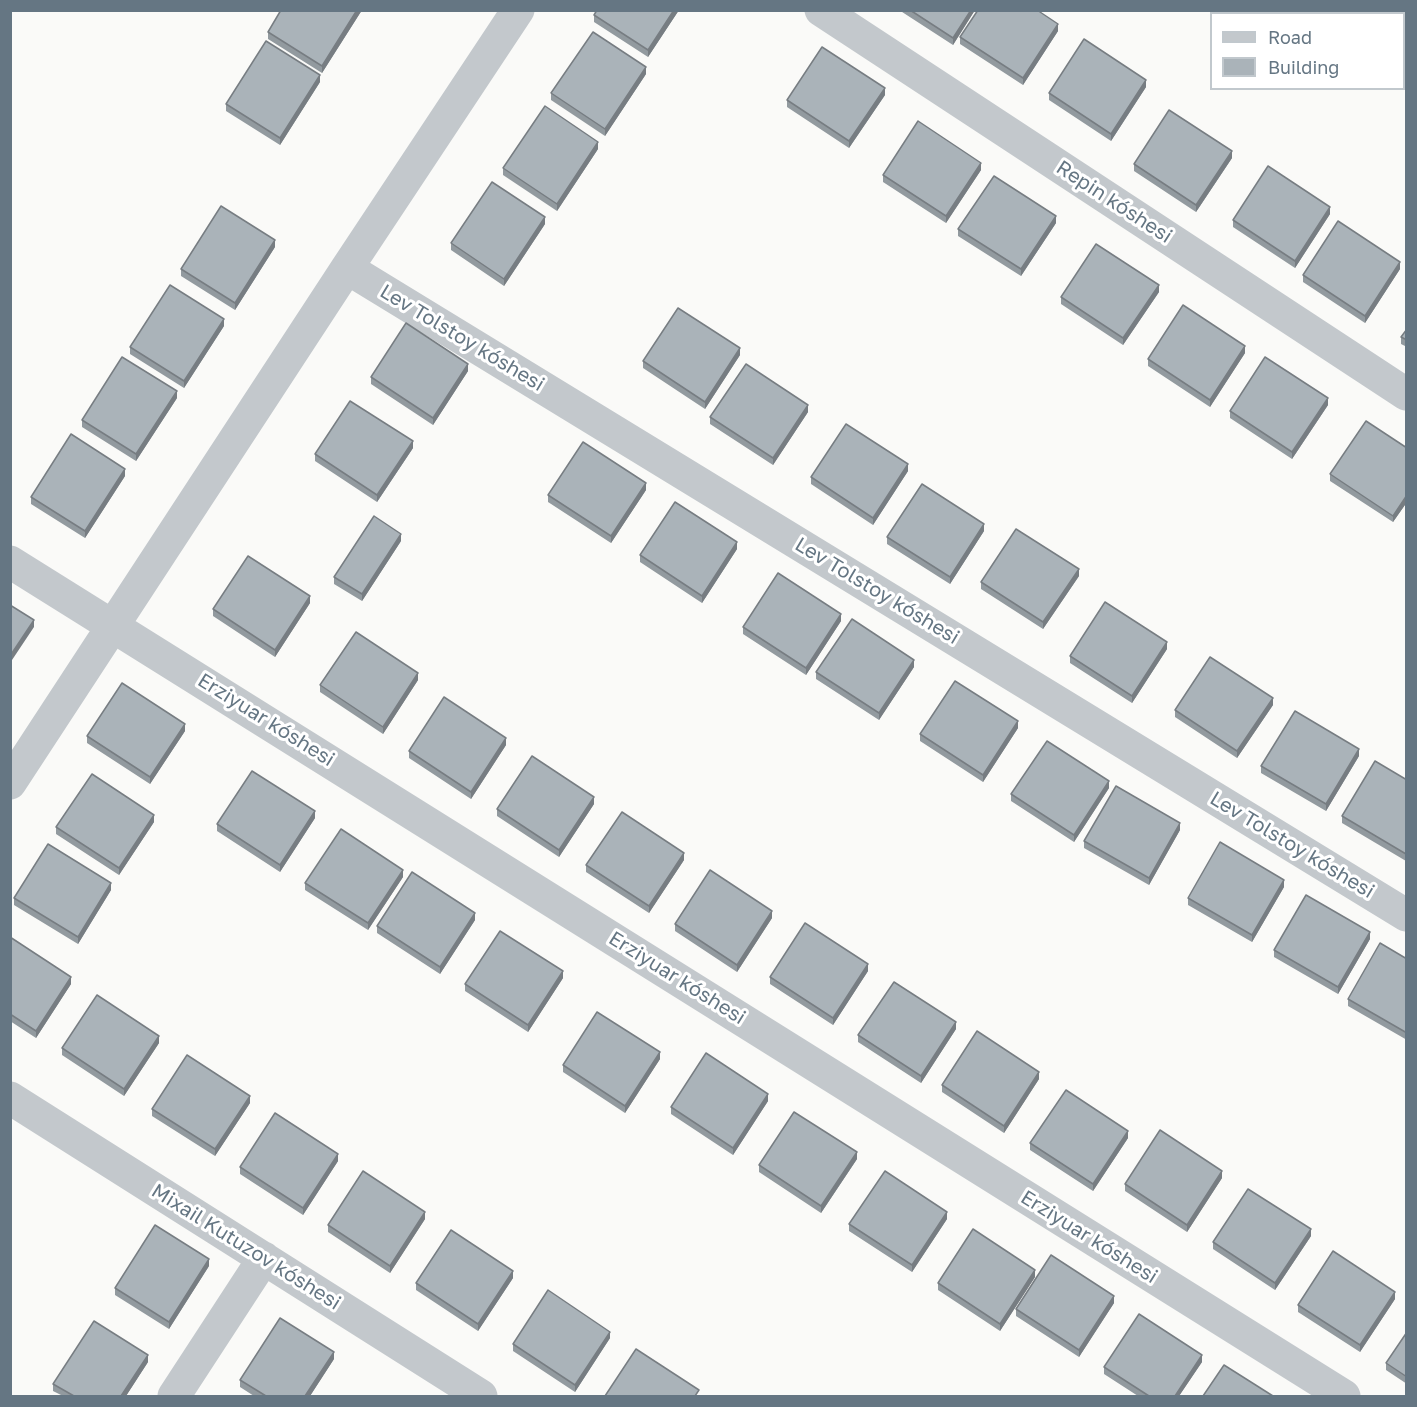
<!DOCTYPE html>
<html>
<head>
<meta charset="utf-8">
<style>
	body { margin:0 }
	#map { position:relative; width:1417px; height:1407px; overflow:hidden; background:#fafaf8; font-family:"Golos Text",sans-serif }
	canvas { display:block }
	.frame { position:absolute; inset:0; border:12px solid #657683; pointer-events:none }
	.legend { position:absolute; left:1210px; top:12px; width:195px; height:78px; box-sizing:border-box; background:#fff; border:2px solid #c1c8cd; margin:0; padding:8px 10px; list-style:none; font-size:18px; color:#657683 }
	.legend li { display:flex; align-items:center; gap:12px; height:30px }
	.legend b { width:30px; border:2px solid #c1c8cd }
</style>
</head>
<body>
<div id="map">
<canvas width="1417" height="1407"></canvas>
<div class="frame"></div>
<ul class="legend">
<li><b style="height:8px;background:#c3c8cc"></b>Road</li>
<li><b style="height:16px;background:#aab3b9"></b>Building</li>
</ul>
</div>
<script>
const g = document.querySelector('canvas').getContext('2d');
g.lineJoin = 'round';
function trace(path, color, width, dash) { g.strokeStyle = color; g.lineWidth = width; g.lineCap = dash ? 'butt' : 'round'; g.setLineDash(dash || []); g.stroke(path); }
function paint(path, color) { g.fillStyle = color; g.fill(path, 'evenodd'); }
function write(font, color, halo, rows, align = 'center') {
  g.font = font + ' "Golos Text",sans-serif'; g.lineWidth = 6; g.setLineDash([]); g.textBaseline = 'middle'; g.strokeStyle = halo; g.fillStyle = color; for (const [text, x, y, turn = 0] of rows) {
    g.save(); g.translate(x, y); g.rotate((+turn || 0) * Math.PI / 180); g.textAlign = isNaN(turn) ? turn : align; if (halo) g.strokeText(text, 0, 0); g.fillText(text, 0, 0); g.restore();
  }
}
trace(new Path2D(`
	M821,10L1406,394
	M347,268L1406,915
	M10,562L1344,1396
	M10,783L347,268L518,10
	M10,1098L481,1396
	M174,1396L264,1258`), '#c3c8cc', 33);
paint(new Path2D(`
	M362,10L322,73L268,39V32Z
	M679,10L648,57L594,22V15Z
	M899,10H975L953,45Z
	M1058,31L1023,85L960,44V37Z
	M646,74L605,136L551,100V93Z
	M320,82L280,145L226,111V104Z
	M1146,87L1111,141L1049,100V93Z
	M885,95L849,148L787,107V100Z
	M598,149L557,211L503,175V168Z
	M1232,158L1196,212L1134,171V164Z
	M981,170L946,223L883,182V175Z
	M1330,214L1295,268L1233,227V220Z
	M1056,223L1021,276L958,236V229Z
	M545,224L504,286L451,250V243Z
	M275,247L235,310L181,276V269Z
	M1400,269L1365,323L1303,282V275Z
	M1159,292L1123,345L1061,304V297Z
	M224,326L184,388L130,354V347Z
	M1407,329V347L1401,344V337Z
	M1245,353L1210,407L1148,366V359Z
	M740,355L705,409L643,368V361Z
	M468,371L433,425L371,384V377Z
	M177,398L136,461L82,427V420Z
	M1328,405L1292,459L1230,418V411Z
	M808,412L773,465L710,424V417Z
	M413,448L377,502L315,461V454Z
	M1407,448V502L1393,522L1330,481V474Z
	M908,471L873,525L811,484V477Z
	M125,476L85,538L31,504V497Z
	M646,490L611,543L548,502V495Z
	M984,531L950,584L887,544V537Z
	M401,541L362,601L334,584V577Z
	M737,549L702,603L640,562V555Z
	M1079,576L1043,629L981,589V582Z
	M310,603L275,657L213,616V609Z
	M841,621L806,675L743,634V627Z
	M1167,649L1132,703L1070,663V656Z
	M914,667L879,720L816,679V672Z
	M418,680L383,734L320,692V685Z
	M1273,705L1237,758L1175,717V710Z
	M1018,728L983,782L920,741V734Z
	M185,731L150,784L87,743V736Z
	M506,745L471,799L409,758V751Z
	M1359,756L1326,811L1261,773V766Z
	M1407,780V860L1406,861L1342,823V816Z
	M1109,788L1074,842L1011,801V794Z
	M594,804L559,857L497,816V809Z
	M315,818L280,872L217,831V824Z
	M154,822L119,875L56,834V827Z
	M1180,830L1149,885L1084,848V841Z
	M684,860L649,913L586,872V865Z
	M403,877L368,930L305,890V883Z
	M1284,887L1252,942L1188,905V898Z
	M111,890L78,944L14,905V898Z
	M772,918L737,972L675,931V924Z
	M475,920L440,974L377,933V926Z
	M10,937L71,984L36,1038L10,1021Z
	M1370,939L1338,994L1274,957V950Z
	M1407,959V1040L1348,1006V999Z
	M868,971L833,1025L770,984V977Z
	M563,978L528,1032L465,991V984Z
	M956,1029L921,1083L858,1042V1035Z
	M159,1043L124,1096L62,1055V1048Z
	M660,1059L625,1113L563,1072V1065Z
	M1039,1079L1004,1133L942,1092V1085Z
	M768,1101L733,1155L671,1114V1107Z
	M250,1103L215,1156L152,1116V1109Z
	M1128,1138L1093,1191L1030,1150V1143Z
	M857,1159L821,1213L759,1172V1165Z
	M338,1161L303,1215L240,1174V1167Z
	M1222,1178L1187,1232L1125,1191V1184Z
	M425,1219L390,1273L328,1232V1225Z
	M947,1219L912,1272L849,1231V1224Z
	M1311,1236L1275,1290L1213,1249V1242Z
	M209,1266L169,1329L115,1295V1288Z
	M1035,1277L1000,1331L938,1290V1283Z
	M513,1278L478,1331L416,1290V1283Z
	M1395,1299L1360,1352L1298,1312V1305Z
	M1114,1303L1079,1357L1016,1316V1309Z
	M1407,1332V1384L1386,1370V1363Z
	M610,1338L575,1392L513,1351V1344Z
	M334,1359L310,1396H254L240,1387V1380Z
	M148,1362L126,1396H63L53,1391V1384Z
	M1202,1362L1179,1396H1138L1104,1374V1367Z`), '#929a9f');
paint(new Path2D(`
	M357,10H362L322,73V66Z
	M674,10H679L648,57V50Z
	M971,10H975L953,45V38Z
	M1058,24V31L1023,85V78Z
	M646,67V74L605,136V129Z
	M320,75V82L280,145V138Z
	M1146,80V87L1111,141V134Z
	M885,88V95L849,148V141Z
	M598,142V149L557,211V204Z
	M1232,151V158L1196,212V205Z
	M981,163V170L946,223V216Z
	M1330,207V214L1295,268V261Z
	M1056,216V223L1021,276V269Z
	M545,217V224L504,286V279Z
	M275,240V247L235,310V303Z
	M1400,262V269L1365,323V316Z
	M1159,285V292L1123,345V338Z
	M224,319V326L184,388V381Z
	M1245,346V353L1210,407V400Z
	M740,348V355L705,409V402Z
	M468,364V371L433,425V418Z
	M177,391V398L136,461V454Z
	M1328,398V405L1292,459V452Z
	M808,405V412L773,465V458Z
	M413,441V448L377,502V495Z
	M908,464V471L873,525V518Z
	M125,469V476L85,538V531Z
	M646,483V490L611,543V536Z
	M1407,495V502L1393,522V516Z
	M984,524V531L950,584V577Z
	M401,534V541L362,601V594Z
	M737,542V549L702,603V596Z
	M1079,569V576L1043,629V622Z
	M310,596V603L275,657V650Z
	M841,614V621L806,675V668Z
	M34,620V627L10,663V656Z
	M1167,642V649L1132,703V696Z
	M914,660V667L879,720V713Z
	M418,673V680L383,734V727Z
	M1273,698V705L1237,758V751Z
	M1018,721V728L983,782V775Z
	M185,724V731L150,784V777Z
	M506,738V745L471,799V792Z
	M1359,749V756L1326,811V804Z
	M1109,781V788L1074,842V835Z
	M594,797V804L559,857V850Z
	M315,811V818L280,872V865Z
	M154,815V822L119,875V868Z
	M1180,823V830L1149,885V878Z
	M684,853V860L649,913V906Z
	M403,870V877L368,930V923Z
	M1284,880V887L1252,942V935Z
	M111,883V890L78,944V937Z
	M772,911V918L737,972V965Z
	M475,913V920L440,974V967Z
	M1370,932V939L1338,994V987Z
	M868,964V971L833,1025V1018Z
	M563,971V978L528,1032V1025Z
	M71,977V984L36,1038V1031Z
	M956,1022V1029L921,1083V1076Z
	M159,1036V1043L124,1096V1089Z
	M660,1052V1059L625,1113V1106Z
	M1039,1072V1079L1004,1133V1126Z
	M768,1094V1101L733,1155V1148Z
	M250,1096V1103L215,1156V1149Z
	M1128,1131V1138L1093,1191V1184Z
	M857,1152V1159L821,1213V1206Z
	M338,1154V1161L303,1215V1208Z
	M1222,1171V1178L1187,1232V1225Z
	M425,1212V1219L390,1273V1266Z
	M947,1212V1219L912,1272V1265Z
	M1311,1229V1236L1275,1290V1283Z
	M209,1259V1266L169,1329V1322Z
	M1035,1270V1277L1000,1331V1324Z
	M513,1271V1278L478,1331V1324Z
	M1395,1292V1299L1360,1352V1345Z
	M1114,1296V1303L1079,1357V1350Z
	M610,1332V1338L575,1392V1385Z
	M334,1352V1359L310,1396H305Z
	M148,1355V1362L126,1396H121Z
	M1202,1355V1362L1179,1396H1175Z`), '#777d82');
const building = new Path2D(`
	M281,10H357L322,66L268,32Z
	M597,10H674L648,50L594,15Z
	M910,10H971L953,38Z
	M978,10H1037L1058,24L1023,78L960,37Z
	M593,32L646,67L605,129L551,93Z
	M1084,39L1146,80L1111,134L1049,93Z
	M266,41L320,75L280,138L226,104Z
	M822,47L885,88L849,141L787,100Z
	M545,106L598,142L557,204L503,168Z
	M1169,110L1232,151L1196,205L1134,164Z
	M918,121L981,163L946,216L883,175Z
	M1268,166L1330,207L1295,261L1233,220Z
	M994,176L1056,216L1021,269L958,229Z
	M492,182L545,217L504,279L451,243Z
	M221,206L275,240L235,303L181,269Z
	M1338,221L1400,262L1365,316L1303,275Z
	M1096,244L1159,285L1123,338L1061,297Z
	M170,285L224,319L184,381L130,347Z
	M1183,305L1245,346L1210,400L1148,359Z
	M678,308L740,348L705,402L643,361Z
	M406,323L468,364L433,418L371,377Z
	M1407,329V340L1401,337Z
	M122,357L177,391L136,454L82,420Z
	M1265,357L1328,398L1292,452L1230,411Z
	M746,364L808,405L773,458L710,417Z
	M350,401L413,441L377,495L315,454Z
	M1366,421L1407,448V495L1393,516L1330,474Z
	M846,424L908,464L873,518L811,477Z
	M71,434L125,469L85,531L31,497Z
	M583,442L646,483L611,536L548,495Z
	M922,484L984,524L950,577L887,537Z
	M675,502L737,542L702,596L640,555Z
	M374,516L401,534L362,594L334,577Z
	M1016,529L1079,569L1043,622L981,582Z
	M248,556L310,596L275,650L213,609Z
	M778,573L841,614L806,668L743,627Z
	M1105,602L1167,642L1132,696L1070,656Z
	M10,605L34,620L10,656Z
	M852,619L914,660L879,713L816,672Z
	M356,632L418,673L383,727L320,685Z
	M1210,657L1273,698L1237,751L1175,710Z
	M955,681L1018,721L983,775L920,734Z
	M122,683L185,724L150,777L87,736Z
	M444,697L506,738L471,792L409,751Z
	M1295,711L1359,749L1326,804L1261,766Z
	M1047,741L1109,781L1074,835L1011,794Z
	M532,756L594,797L559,850L497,809Z
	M1375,761L1407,780L1406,854L1342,816Z
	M252,771L315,811L280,865L217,824Z
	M92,774L154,815L119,868L56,827Z
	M1116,786L1180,823L1149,878L1084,841Z
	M622,812L684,853L649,906L586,865Z
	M341,829L403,870L368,923L305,883Z
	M1220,842L1284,880L1252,935L1188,898Z
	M48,844L111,883L78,937L14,898Z
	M710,870L772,911L737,965L675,924Z
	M412,872L475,913L440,967L377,926Z
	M1306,895L1370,932L1338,987L1274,950Z
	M805,923L868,964L833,1018L770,977Z
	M500,931L563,971L528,1025L465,984Z
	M10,937L71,977L36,1031L10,1014Z
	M1380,943L1407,959V1033L1348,999Z
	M894,982L956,1022L921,1076L858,1035Z
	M97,995L159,1036L124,1089L62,1048Z
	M597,1012L660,1052L625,1106L563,1065Z
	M977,1031L1039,1072L1004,1126L942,1085Z
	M706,1053L768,1094L733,1148L671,1107Z
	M187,1055L250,1096L215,1149L152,1109Z
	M1066,1090L1128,1131L1093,1184L1030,1143Z
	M794,1112L857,1152L821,1206L759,1165Z
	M275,1113L338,1154L303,1208L240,1167Z
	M1160,1130L1222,1171L1187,1225L1125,1184Z
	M363,1171L425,1212L390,1266L328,1225Z
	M885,1171L947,1212L912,1265L849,1224Z
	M1248,1189L1311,1229L1275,1283L1213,1242Z
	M155,1225L209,1259L169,1322L115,1288Z
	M973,1229L1035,1270L1000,1324L938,1283Z
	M451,1230L513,1271L478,1324L416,1283Z
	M1333,1251L1395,1292L1360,1345L1298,1305Z
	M1051,1255L1114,1296L1079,1350L1016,1309Z
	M548,1290L610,1332L575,1385L513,1344Z
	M1139,1314L1202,1355L1175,1396H1149L1104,1367Z
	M280,1318L334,1352L305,1396H266L240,1380Z
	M94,1321L148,1355L121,1396H74L53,1384Z
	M1407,1332V1377L1386,1363Z
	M636,1349L699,1390L695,1396H605Z
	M1224,1365L1273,1396H1203Z`);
paint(building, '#aab3b9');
trace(building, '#777d82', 1.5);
write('20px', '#657683', '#fff', [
	["Repin kóshesi",1114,202,33],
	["Lev Tolstoy kóshesi",462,338,31],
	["Lev Tolstoy kóshesi",877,591,31],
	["Erziyuar kóshesi",266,720,32],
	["Lev Tolstoy kóshesi",1292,845,31],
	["Erziyuar kóshesi",677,978,32],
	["Erziyuar kóshesi",1089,1237,32],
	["Mixail Kutuzov kóshesi",246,1247,32]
]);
</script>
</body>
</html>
